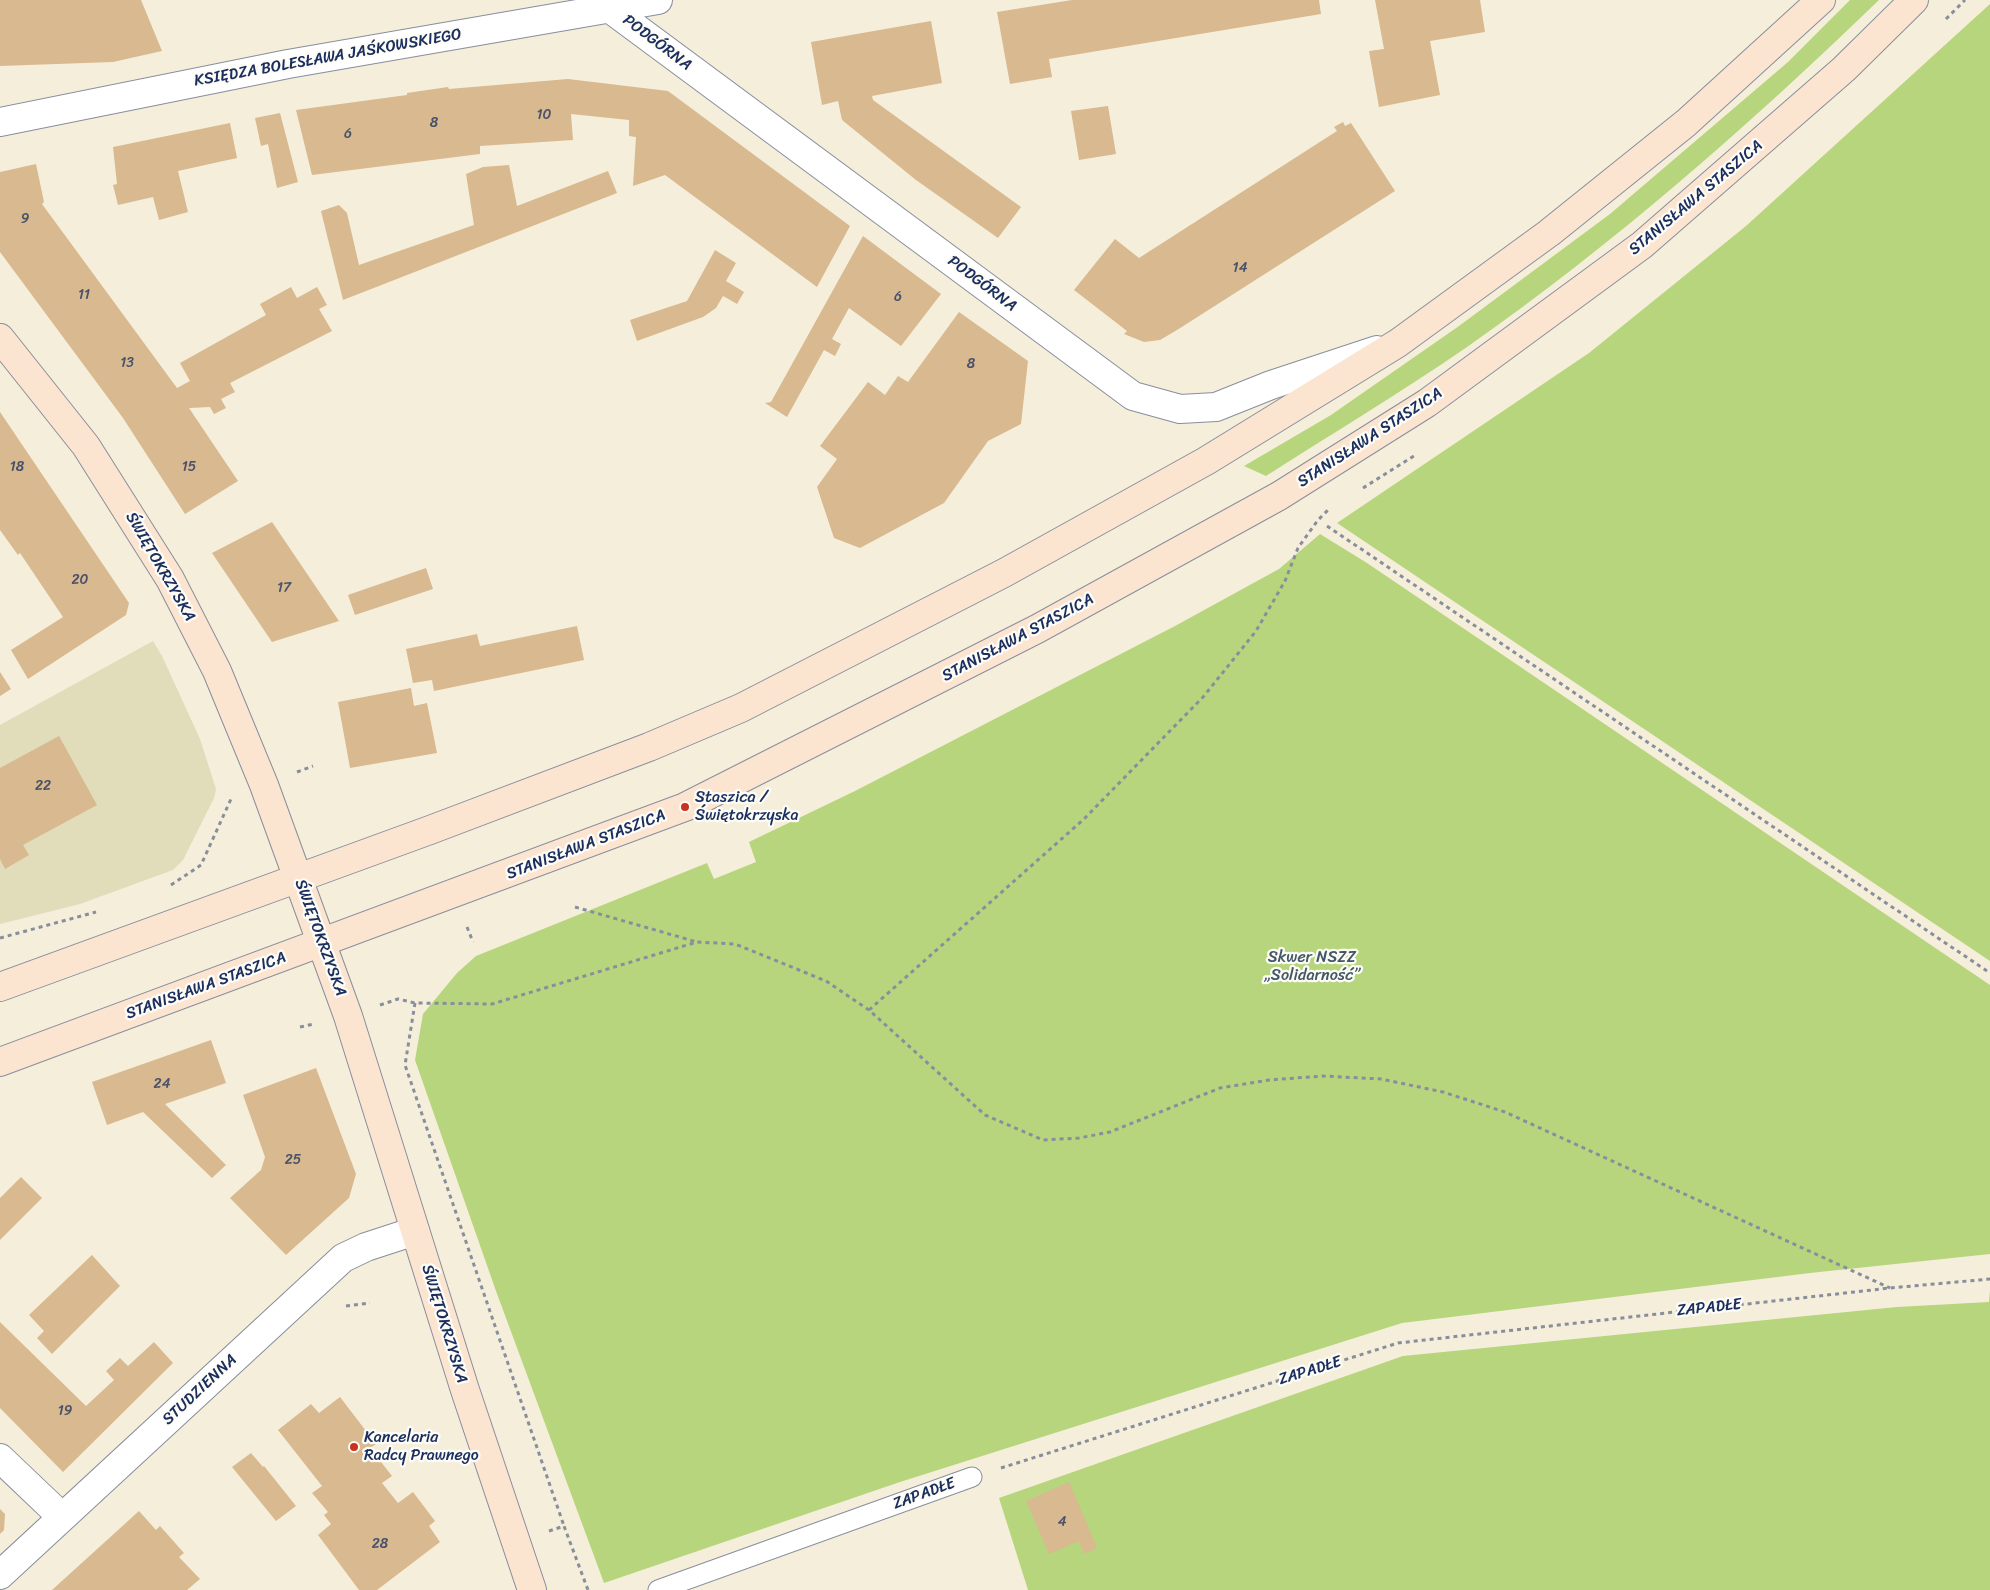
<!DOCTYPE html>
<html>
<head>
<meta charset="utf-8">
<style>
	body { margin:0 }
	canvas { display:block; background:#f5eeda }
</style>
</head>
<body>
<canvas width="1990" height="1590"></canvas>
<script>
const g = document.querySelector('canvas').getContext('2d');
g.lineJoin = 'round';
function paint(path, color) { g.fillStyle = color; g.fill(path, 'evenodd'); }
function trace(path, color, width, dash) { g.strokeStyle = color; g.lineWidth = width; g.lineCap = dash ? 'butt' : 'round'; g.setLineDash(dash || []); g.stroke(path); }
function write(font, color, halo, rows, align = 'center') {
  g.font = font + ' Sriracha,sans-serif'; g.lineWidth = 4.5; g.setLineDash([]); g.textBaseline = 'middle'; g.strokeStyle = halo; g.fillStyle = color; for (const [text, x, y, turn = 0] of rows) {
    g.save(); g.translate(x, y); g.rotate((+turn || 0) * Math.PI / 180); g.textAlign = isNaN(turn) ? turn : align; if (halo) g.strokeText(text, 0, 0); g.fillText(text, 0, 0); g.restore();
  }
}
paint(new Path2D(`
	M153,641L162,656L200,739L216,789L214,798L183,860L173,870L80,904L0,924V725Z`), '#e1dcba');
paint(new Path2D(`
	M1850,0H1879C1750,125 1614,244 1467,347C1402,392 1333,433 1266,476L1244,466L1331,415L1459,326L1610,214L1788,62Z
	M1990,4V961L1337,523L1589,353L1746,226Z
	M1320,534L1367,563L1990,985V1254L1810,1273L1402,1323L900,1482L604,1583L496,1291L415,1060L423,1014L457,973L476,956L707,863L714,879L756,862L749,842L855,791L1175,626L1279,569Z
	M1990,1290V1590H1028L999,1498L1403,1356L1897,1307L1989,1302Z`), '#b7d57c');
paint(new Path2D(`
	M0,0H141L162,51L113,62L0,66Z
	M1072,0H1319L1321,14L1049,59L1052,77L1010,84L997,12Z
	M1375,0H1480L1485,32L1430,41L1440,95L1379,107L1369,51L1384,49Z
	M931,21L942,83L872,96L873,100L1021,207L998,238L916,180L842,120L838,101L822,105L811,42Z
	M568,79L668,91L850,226L817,287L665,175L633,186L636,137L629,136V120L571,114L573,140L480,146V154L312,175L296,110L407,95V93L448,87L449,89Z
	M1108,106L1116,154L1079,160L1071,111Z
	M280,113L298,182L277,188L268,144L261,146L255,118Z
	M1343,122L1345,126L1351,123L1395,191L1177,330L1160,340L1144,342L1124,334L1127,331L1074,290L1115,239L1139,258L1337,131L1334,127Z
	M230,123L237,158L178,171L188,212L159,220L153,197L118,205L113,185L117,184L113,147Z
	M36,164L44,202L42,204L177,388L190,381L180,363L266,315L260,304L291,287L297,298L317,287L327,305L319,309L332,331L230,383L235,392L221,399L226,408L214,414L210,407L189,408L238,481L185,514L123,418L0,252V172Z
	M509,165L517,206L608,171L617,193L343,300L321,211L339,205L347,213L359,265L474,225L466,174L483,167Z
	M863,236L941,294L901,346L849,308L832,339L841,344L835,356L824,350L787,417L765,403L771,402Z
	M715,250L736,263L726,281L744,292L737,304L723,296L716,308L703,317L637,341L630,320L687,301Z
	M959,312L1028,361L1021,424L988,441L944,503L860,548L834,538L817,487L837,459L820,446L868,382L885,395L898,376L908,382Z
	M0,412L129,603L126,615L28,679L11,650L63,617L20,553L18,555L0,530Z
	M272,522L339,621L272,642L212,553Z
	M426,568L433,589L355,615L348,595Z
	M577,626L584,660L434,691L432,680L413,683L406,649L477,634L480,646Z
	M0,672L11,689L0,696Z
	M411,688L414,706L427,703L437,753L350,768L338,702Z
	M59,736L97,805L23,845L29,855L5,869L0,859V768Z
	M211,1040L226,1083L165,1104L226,1165L212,1178L143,1112L107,1125L92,1082Z
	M316,1068L356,1174L349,1198L286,1255L230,1198L261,1170L265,1157L243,1095Z
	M21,1177L42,1198L0,1240V1198Z
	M92,1255L120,1286L52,1354L37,1338L44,1331L29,1315Z
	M0,1322L86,1406L114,1380L106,1371L120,1358L128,1366L154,1342L173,1363L63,1472L0,1408Z
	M340,1397L376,1444L370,1448L392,1476L382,1483L398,1503L413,1492L435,1521L429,1526L440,1542L377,1590H359L318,1535L331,1524L324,1515L328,1512L312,1493L322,1486L278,1430L311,1404L319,1413Z
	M251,1453L263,1467L264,1466L296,1506L276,1521L232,1467Z
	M1069,1482L1097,1548L1084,1554L1079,1541L1049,1554L1026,1501Z
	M0,1509L5,1514L4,1530L0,1534Z
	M139,1511L156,1530L160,1526L184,1553L179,1557L200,1579L187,1590H52Z`), '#d8b990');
const lane = new Path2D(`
	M658,1590L972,1477`);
const street = new Path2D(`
	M609,8L1133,396L1180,409L1216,407L1271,385L1377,350
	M0,122L288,64L658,0
	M0,1458L62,1517
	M0,1575L343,1258L366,1247L415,1231`);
const secondary = new Path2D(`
	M0,338L86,446L170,579L217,671L264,785L348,1016L465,1390L532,1590
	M0,987L430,830L649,747L741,708L1004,573L1206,461L1398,343L1549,233L1686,123L1821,0
	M0,1062L685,807L1037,629L1279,496L1427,403L1642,245L1844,69L1914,0`);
trace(lane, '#888e9c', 21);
trace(street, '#888e9c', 30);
trace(secondary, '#888e9c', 30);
trace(new Path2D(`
	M1946,19L1965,0
	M1363,488L1417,454
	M1327,526L1990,973
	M297,772L313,766
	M171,885L201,865L231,799
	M575,907L697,942
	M467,927L473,942
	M0,938L96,912
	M415,1003L405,1065L564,1526
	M380,1005L398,999L415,1003L492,1004L697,942L735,944L826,981L869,1010L985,1115L1043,1140L1079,1138L1110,1132L1220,1088L1269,1080L1323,1076L1381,1079L1443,1092L1505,1112L1890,1288
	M869,1010L1084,819L1204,696L1256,631L1285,581L1298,548L1318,520L1330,508
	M300,1027L314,1024
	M346,1306L370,1303
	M1001,1468L1398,1343L1890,1288L1990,1279
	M549,1531L564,1526L588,1590`), '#888e9c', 3, [4, 4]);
trace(lane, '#fff', 19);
trace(street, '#fff', 28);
trace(secondary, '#fce5d0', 28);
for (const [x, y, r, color] of [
	[685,807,5,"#c8321e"],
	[354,1447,5,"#c8321e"]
]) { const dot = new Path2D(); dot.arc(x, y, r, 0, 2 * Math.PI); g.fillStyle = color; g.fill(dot); trace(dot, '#fdfcf7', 2); }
write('14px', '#4a526a', null, [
	["10",544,115],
	["8",434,123],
	["6",348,134],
	["9",25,219],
	["14",1240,268],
	["11",84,295],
	["6",898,297],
	["13",127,363],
	["8",971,364],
	["18",17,467],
	["15",189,467],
	["20",80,580],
	["17",284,588],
	["22",43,786],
	["24",162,1084],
	["25",293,1160],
	["19",65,1411],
	["4",1062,1522],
	["28",380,1544]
]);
write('16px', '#1b2f5e', '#fdfcf7', [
	["PODGÓRNA",657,43,37],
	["KSIĘDZA BOLESŁAWA JAŚKOWSKIEGO",328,58,-10],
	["STANISŁAWA STASZICA",1696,198,-40],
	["PODGÓRNA",982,284,37],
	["STANISŁAWA STASZICA",1370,438,-33],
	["ŚWIĘTOKRZYSKA",160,567,60],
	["STANISŁAWA STASZICA",1018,638,-28],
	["STANISŁAWA STASZICA",586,845,-21],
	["ŚWIĘTOKRZYSKA",320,938,70],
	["STANISŁAWA STASZICA",206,986,-20],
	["ZAPADŁE",1709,1308,-6],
	["ŚWIĘTOKRZYSKA",444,1324,73],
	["ZAPADŁE",1310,1371,-17],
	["STUDZIENNA",200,1390,-43],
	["ZAPADŁE",924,1494,-20]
]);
write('16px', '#1b2f5e', '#fdfcf7', [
	["Staszica /",695,798],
	["Świętokrzyska",695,816],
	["Kancelaria",364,1438],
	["Radcy Prawnego",364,1456]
], 'left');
write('16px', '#425866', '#fdfcf7', [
	["Skwer NSZZ",1312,958],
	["„Solidarność”",1312,976]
]);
</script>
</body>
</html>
